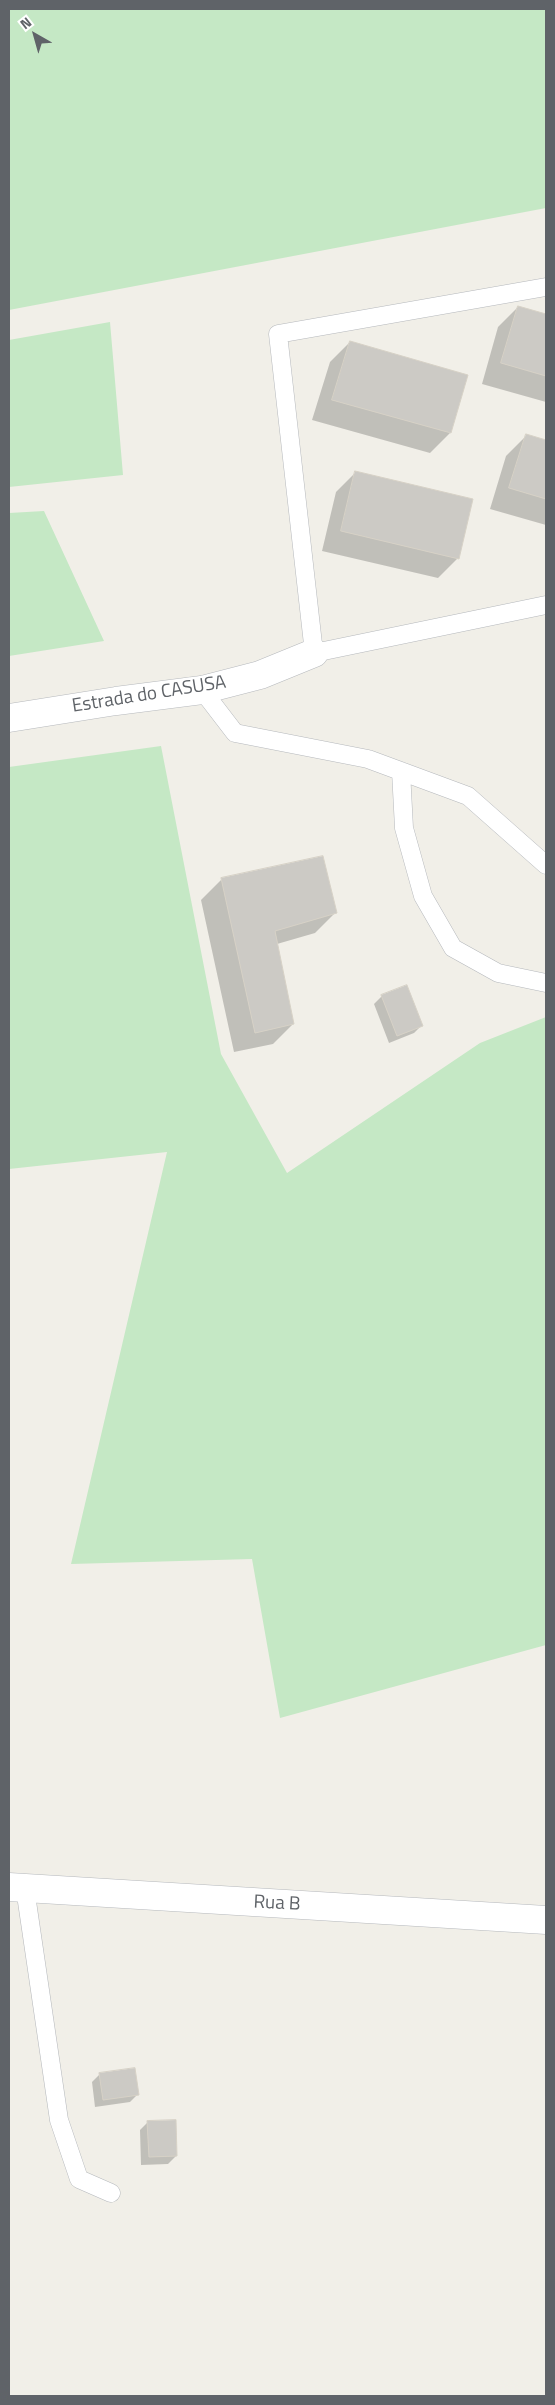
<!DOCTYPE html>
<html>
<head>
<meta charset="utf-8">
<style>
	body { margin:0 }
	#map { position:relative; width:555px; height:2405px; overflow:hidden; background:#f1efe8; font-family:"Titillium Web",sans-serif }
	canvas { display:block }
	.frame { position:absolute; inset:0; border:10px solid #5f6368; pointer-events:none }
	.north { position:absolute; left:10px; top:10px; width:50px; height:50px; -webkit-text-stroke:4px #fff; paint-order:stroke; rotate:322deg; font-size:14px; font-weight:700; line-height:20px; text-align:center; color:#5f6368 }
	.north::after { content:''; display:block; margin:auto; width:18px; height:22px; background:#5f6368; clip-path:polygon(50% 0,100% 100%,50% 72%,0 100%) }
</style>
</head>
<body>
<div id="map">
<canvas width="555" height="2405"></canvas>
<div class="frame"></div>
<div class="north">N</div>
</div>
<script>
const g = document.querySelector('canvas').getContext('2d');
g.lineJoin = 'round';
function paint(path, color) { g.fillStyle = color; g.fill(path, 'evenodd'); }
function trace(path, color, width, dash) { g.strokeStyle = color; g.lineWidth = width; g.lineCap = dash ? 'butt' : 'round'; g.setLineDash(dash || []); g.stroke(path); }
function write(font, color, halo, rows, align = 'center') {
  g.font = font + ' "Titillium Web",sans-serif'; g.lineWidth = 4.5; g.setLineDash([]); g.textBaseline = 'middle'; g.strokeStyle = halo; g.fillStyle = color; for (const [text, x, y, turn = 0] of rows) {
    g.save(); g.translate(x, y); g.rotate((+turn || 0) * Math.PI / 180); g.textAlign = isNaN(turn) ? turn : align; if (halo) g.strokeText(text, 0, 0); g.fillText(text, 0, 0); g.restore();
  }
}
paint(new Path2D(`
	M9,9H546V208L9,310Z
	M110,322L123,475L9,487V340Z
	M44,511L104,641L9,656V513Z
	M161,746L221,1054L287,1173L480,1043L546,1017V1645L280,1718L252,1559L71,1564L167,1152L9,1169V767Z`), '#c5e8c5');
paint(new Path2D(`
	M518,307L546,315V402L482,384L498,327Z
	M350,342L467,375L450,433L430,453L312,420L330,362Z
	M526,436L546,442V525L490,509L506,456Z
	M356,472L458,558L438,578L322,551L336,492Z
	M222,879L335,913L315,933L277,944L293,1024L273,1044L234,1052L201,900Z
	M382,996L421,1026L414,1033L389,1043L374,1004Z
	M100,2074L138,2094L130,2102L95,2107L92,2082Z
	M148,2122L176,2156L168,2164L141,2165L140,2130Z`), '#0003');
const building = new Path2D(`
	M518,306L546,314V376L501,363Z
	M350,341L468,375L451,433L332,400Z
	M526,434L546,440V499L509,488Z
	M355,471L473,499L459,559L341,531Z
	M323,856L337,913L275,931L294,1024L255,1033L221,878Z
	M407,985L423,1026L397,1036L381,995Z
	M135,2068L139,2095L103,2100L99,2073Z
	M176,2120L177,2156L149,2157L147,2121Z`);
paint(building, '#cccac5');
trace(building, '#d6d1c6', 1);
const service = new Path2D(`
	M546,287L278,334L314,653L546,605
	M202,690L235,733L368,759L468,796L546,865
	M401,771L404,828L423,896L453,948L498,973L546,983
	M25,1888L59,2120L79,2179L111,2193`);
const minor = new Path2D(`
	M9,718L116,701L202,690L260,675L314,653
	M9,1887L546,1920`);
trace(service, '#b5b8bc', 19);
trace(minor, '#b5b8bc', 29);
trace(service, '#fff', 18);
trace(minor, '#fff', 28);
write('19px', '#5f6368', '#fff', [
	["Estrada do CASUSA",149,695,-9],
	["Rua B",277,1904,3]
]);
</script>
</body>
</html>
